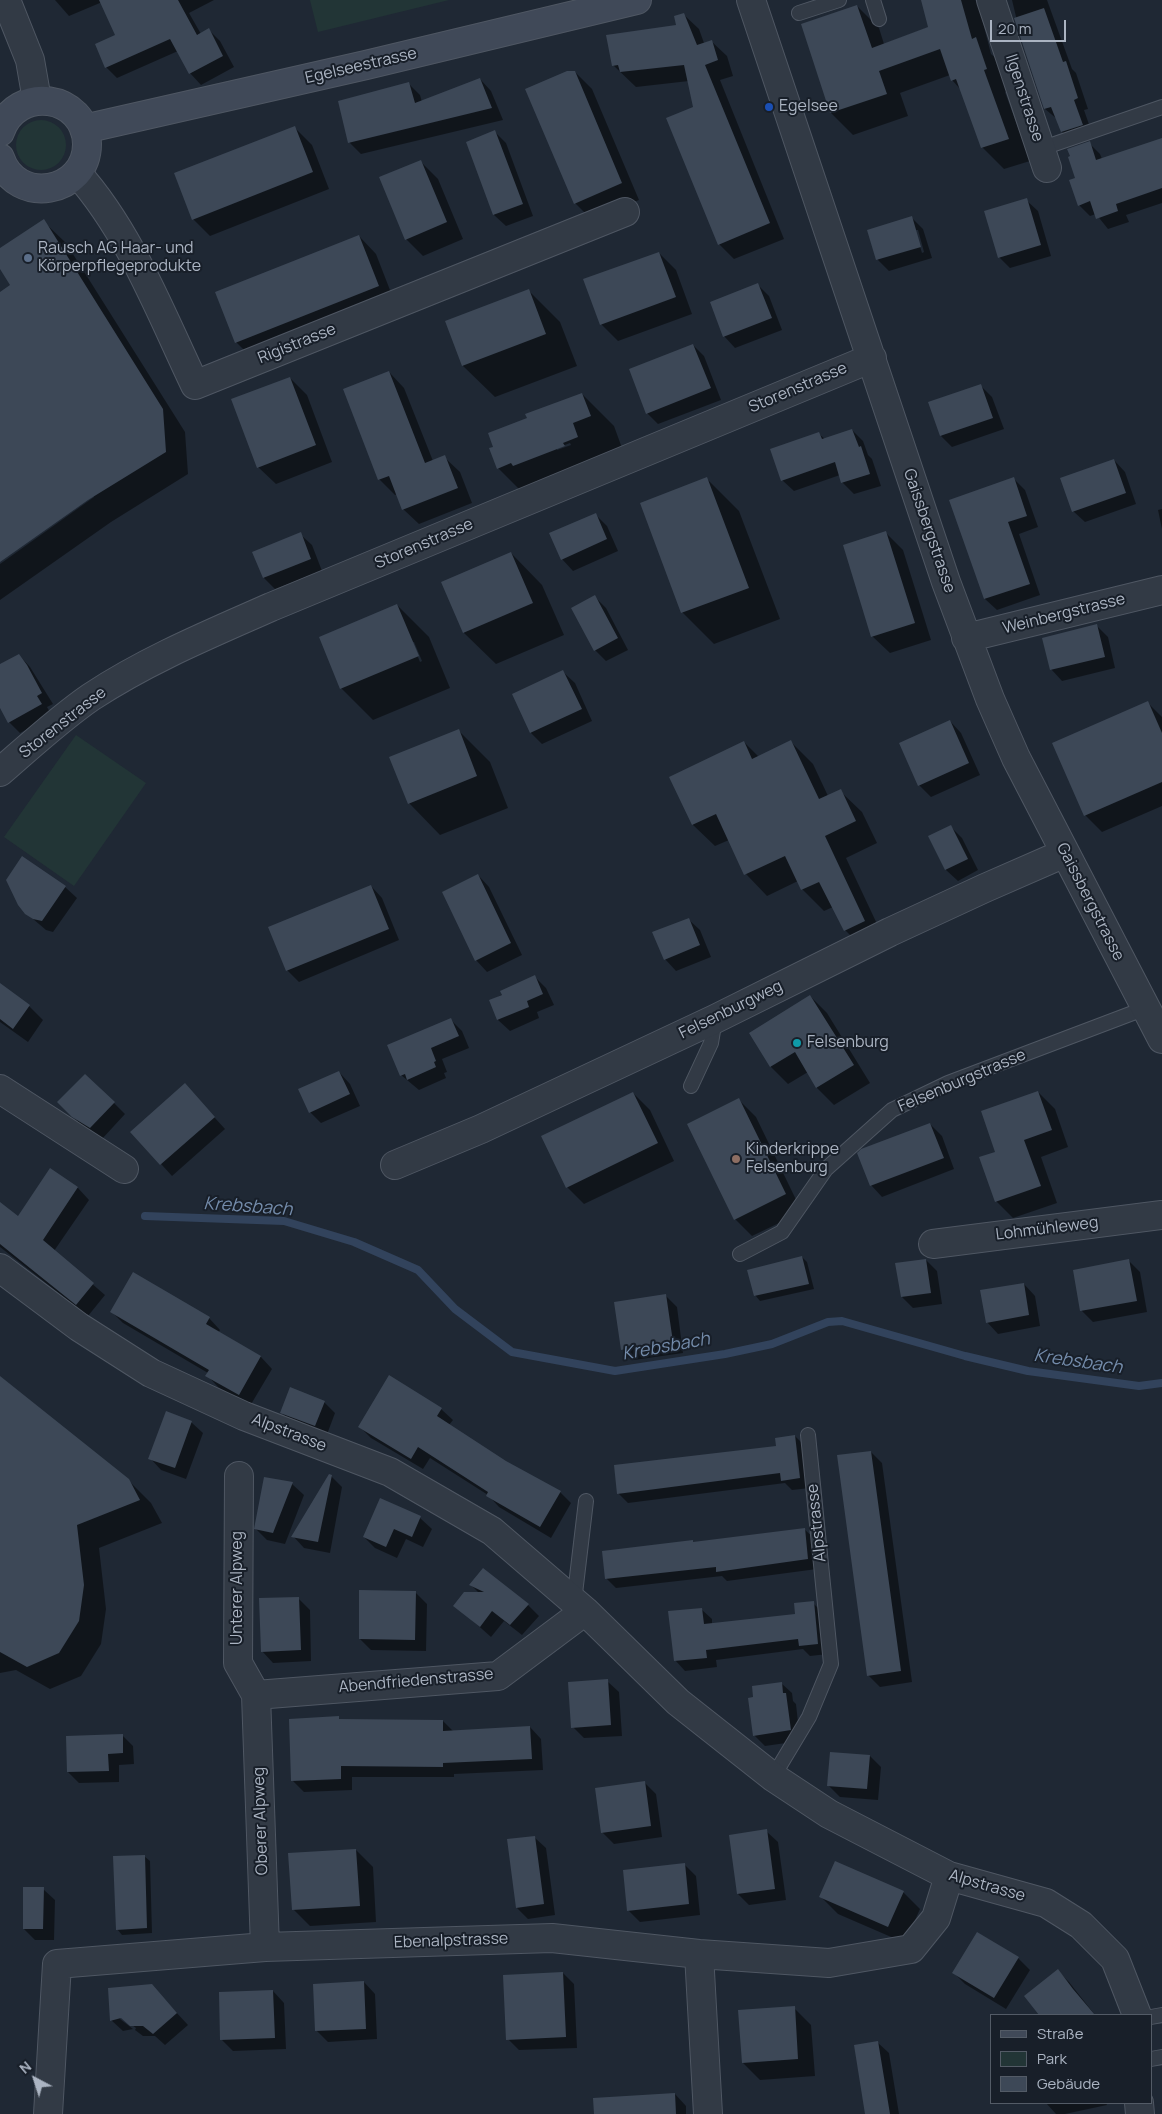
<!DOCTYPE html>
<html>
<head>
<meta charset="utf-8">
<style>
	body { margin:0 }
	#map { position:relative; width:1162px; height:2114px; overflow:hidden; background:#1f2834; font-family:Manrope,sans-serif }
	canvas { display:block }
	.legend { position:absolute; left:990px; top:2014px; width:162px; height:90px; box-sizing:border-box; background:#181f29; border:1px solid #535b66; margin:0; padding:6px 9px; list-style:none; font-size:15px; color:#abb4c2 }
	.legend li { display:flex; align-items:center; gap:10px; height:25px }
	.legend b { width:25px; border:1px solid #535b66 }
	.north { position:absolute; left:10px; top:2054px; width:50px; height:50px; -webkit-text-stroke:4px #181f29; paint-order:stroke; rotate:320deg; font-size:14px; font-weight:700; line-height:20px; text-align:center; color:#abb4c2 }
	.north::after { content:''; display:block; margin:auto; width:18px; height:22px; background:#abb4c2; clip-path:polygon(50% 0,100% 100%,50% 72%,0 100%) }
	.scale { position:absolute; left:990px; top:20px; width:76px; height:22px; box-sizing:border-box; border:2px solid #abb4c2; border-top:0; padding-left:6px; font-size:15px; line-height:18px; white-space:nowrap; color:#abb4c2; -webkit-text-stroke:4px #181f29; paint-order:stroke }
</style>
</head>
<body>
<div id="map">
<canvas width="1162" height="2114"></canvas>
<ul class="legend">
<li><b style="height:6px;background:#404958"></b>Straße</li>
<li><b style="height:14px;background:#223536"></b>Park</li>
<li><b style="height:14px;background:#3d4857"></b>Gebäude</li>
</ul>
<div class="north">N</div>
<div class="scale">20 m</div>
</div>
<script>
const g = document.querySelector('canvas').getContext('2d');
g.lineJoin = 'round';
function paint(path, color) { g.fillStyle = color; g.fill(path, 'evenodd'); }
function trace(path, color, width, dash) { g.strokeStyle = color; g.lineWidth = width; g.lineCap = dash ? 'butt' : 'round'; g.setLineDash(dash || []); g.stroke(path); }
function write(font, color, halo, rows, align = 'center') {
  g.font = font + ' Manrope,sans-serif'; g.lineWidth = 4; g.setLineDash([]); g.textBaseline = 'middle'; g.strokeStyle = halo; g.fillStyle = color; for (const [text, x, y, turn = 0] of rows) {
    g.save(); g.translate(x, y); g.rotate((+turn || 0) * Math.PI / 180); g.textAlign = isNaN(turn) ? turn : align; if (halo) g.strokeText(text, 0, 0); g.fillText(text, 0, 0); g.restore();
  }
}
paint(new Path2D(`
	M310,0H449L318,32Z
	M16 145a25 25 0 1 1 50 0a25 25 0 1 1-50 0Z
	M76,735L146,783L74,886L4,837Z`), '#223536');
paint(new Path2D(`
	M55,0H107L69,16Z
	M127,0H214L189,13L201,34L209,30L220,41L234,67L201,85L190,73L178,51L117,78L106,67Z
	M922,0H975L978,3L991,54L998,60L1008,91L1005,92L1030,161L1004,169L982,147L961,90L952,80L950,75L900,93L908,116L853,135L831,113L802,25L857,6L879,28L884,44L929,27Z
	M1012,0H1047L1072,69L1076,73L1088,109L1084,110L1093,136L1073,143L1062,132L1057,119L1045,109L1018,25Z
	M683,14L699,29L704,43L711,41L727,56L733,76L720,80L784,239L734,259L719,244L689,81L636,87L614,66L607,36L677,26Z
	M575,72L592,89L639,200L592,220L575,203Z
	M480,79L491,91L503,120L361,154L350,143L339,102L409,84L420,95L422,102Z
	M295,128L312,145L329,189L210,236L193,219Z
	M495,132L506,143L533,216L506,226L494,215L467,143Z
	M1162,139V203L1126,215L1129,222L1108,229L1096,214L1090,216L1079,205L1077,179L1089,143L1100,154L1102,159Z
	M421,162L438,179L463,239L423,256L406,239Z
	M1026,200L1038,211L1051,256L1010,268L999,257Z
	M912,218L923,229L932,258L889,271L878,260L869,231ZM915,230H918L924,252L922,253Z
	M43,221L66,243L185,432L188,474L111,522L0,600V564L94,497L93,495L0,561V293L12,286L0,267V249Z
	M359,236L376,254L395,303L253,359L236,342Z
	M659,253L676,270L692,314L618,341L601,324Z
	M758,285L769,296L782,330L735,348L724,336Z
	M528,290L560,322L577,366L495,397L463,366L447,322Z
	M693,345L704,356L721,400L658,424L647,413Z
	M389,372L404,388L433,461L444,457L460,472L472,503L419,524L403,509L397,494L395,495L379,479Z
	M290,378L307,395L332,462L276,484L258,467Z
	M981,386L992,397L1004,429L952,447L941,436Z
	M582,394L614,426L622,448L530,500L498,468L528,419ZM570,443L571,445L557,450V448Z
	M852,430L863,441L868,455L872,459L881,486L854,494L842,482L840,475L794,491L782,480L819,434L825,439Z
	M1114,460L1125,472L1136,504L1085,522L1073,511Z
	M707,479L739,511L780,619L714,644L682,612Z
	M1014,479L1025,490L1038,527L1019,534L1040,595L997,610L985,599L951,501Z
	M1162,509V529L1158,510Z
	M595,514L607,526L618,551L573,571L562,559Z
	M886,533L903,550L931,640L890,653L872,636Z
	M300,534L312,545L322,571L275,589L264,578L254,552Z
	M511,553L542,585L564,635L496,664L464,633L443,583Z
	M595,597L606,608L628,650L606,661L595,650Z
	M397,605L429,637L450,688L373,720L341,688ZM412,642H414L422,661L420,662Z
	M1097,626L1108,637L1115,668L1062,681L1051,669Z
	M19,655L30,667L53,704L47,707L52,716L20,733L9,722L0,706V666Z
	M563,672L575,683L592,721L542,744L531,733L514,695Z
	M1148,703L1162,717V806L1102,832L1085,815Z
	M950,721L961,733L980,775L931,797L919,785Z
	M458,730L490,762L508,808L440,835L409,803Z
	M744,742L759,757L791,742L813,764L828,796L840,791L862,812L877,843L846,858L886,943L867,952L845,930L833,907L824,911L802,889L798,881L767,896L746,874L729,840L715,846L693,825L671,777Z
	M950,826L962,838L978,870L958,881L946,870L930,837Z
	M478,875L489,887L522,955L487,972L476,960L443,892Z
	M371,886L382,898L399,940L299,982L287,970Z
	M65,887L77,898L53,932L46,930L26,913Z
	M688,919L700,930L711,957L676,971L665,959Z
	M535,977L546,988L554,1005L537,1012L539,1018L510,1031L498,1020L490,1001Z
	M0,985L29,1006L43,1020L28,1042L0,1022Z
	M810,996L827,1013L870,1083L834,1105L817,1088L808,1072L788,1084L771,1067L751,1033Z
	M451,1020L462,1031L469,1048L442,1059L447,1072L444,1073L446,1078L419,1090L401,1075Z
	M339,1072L350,1084L360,1106L321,1123L310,1112Z
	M185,1085L225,1129L172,1176L132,1132Z
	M1038,1092L1055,1109L1068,1147L1041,1157L1057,1203L1013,1218L996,1201L997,1152Z
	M633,1093L650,1110L674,1161L584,1204L567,1187Z
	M739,1100L756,1117L802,1212L752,1236L735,1219Z
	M59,1102L114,1103L125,1114L102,1139L84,1128Z
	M930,1124L942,1136L954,1169L882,1197L871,1185Z
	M50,1170L78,1188L89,1200L54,1251L105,1295L88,1316L0,1247V1204L18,1218Z
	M802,1257L807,1262L814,1289L760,1301L755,1295Z
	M926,1260L937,1271L942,1304L913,1308L902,1297Z
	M1129,1261L1140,1272L1147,1312L1093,1322L1082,1311L1075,1271Z
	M1024,1284L1035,1296L1040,1326L998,1334L987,1322Z
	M665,1295L677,1307L683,1353L634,1360L622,1349Z
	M111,1311L209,1318L220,1330L218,1333L261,1357L272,1369L250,1406L218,1387L207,1375L208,1373L123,1323Z
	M0,1377L128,1480L151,1503L162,1523L99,1548L106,1609L101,1644L81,1676L50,1689L16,1670L0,1673Z
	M324,1402L335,1413L326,1437L293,1424L282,1413Z
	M441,1409L453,1420L449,1425L506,1462L560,1492L571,1503L551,1538L499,1507L488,1495L430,1458L423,1469L371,1438L359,1426Z
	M191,1422L203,1433L186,1479L161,1470L150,1458Z
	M795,1436L805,1446L810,1488L792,1490L785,1483L628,1503L618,1493L778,1448Z
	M871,1452L882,1463L912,1682L880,1687L868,1675Z
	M331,1476L342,1487L330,1553L304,1548L293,1536Z
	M292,1484L304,1495L285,1544L267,1540L256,1529Z
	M420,1518L432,1529L423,1547L406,1539L397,1558L375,1548L364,1537Z
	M804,1529L814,1538L817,1569L727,1581L722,1576L616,1588L606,1578Z
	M471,1585L528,1605L539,1616L522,1635L504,1621L491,1637L455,1605L479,1593Z
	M415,1592L427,1604L426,1651L371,1650L360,1639Z
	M298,1598L310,1610L311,1661L273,1663L262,1651Z
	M813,1603L823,1613L828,1654L810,1656L803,1649L716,1660L717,1667L685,1671L675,1660L701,1609L712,1619V1625L796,1615Z
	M607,1681L619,1692L622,1736L584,1738L573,1727Z
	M781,1683L792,1693L793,1701L796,1704L800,1741L765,1746L754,1735Z
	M338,1718L341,1720L443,1721L453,1731L530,1727L541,1739L543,1770L454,1774V1777H352V1790L304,1792L293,1781Z
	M122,1735L133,1746L134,1764L119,1765V1782L79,1783L68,1772Z
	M870,1756L881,1767L878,1800L840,1797L828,1785Z
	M645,1783L656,1794L662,1837L614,1844L602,1832Z
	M766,1831L778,1842L786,1900L749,1905L738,1894Z
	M534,1837L546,1848L555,1915L528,1919L517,1908Z
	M356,1850L373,1867L376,1922L310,1926L293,1909Z
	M144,1856L150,1861L152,1933L122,1935L117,1929Z
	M684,1864L696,1876L700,1915L640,1922L628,1910Z
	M43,1889L55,1900L54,1940H35L24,1929Z
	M903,1892L920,1909L905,1943L838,1914L821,1897Z
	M977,1934L1018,1958L1030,1970L1006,2009L965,1984L954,1973Z
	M1058,1971L1069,1982L1095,2015H1041L1026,1996Z
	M563,1973L574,1984L577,2048L519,2050L508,2039Z
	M364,1982L375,1994L377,2039L328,2042L316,2030Z
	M151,1985L188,2025L165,2045L155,2036H143L135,2030L136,2028L120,2016V2019L133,2029L123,2031L111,2020Z
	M273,1991L284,2003L286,2049L233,2051L222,2040Z
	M794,2008L811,2025L815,2076L760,2080L743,2063Z
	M877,2042L889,2053L899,2114H866Z
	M675,2094L686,2106V2114H627Z
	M1046,2103H1106L1107,2105L1065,2114H1056Z`), '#0007');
trace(new Path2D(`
	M145,1216L284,1221L354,1242L418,1270L455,1309L512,1352L615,1371L725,1354L772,1344L828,1322L842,1321L965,1356L1028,1371L1139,1386L1162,1383`), '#32435c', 8);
paint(new Path2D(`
	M99,0H178L197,35L209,28L223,56L189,74L170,39L105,68L95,44L115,35Z
	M921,0H961L972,39L976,37L987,69L984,70L1009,139L981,148L956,79L951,81L940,49L879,71L887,94L830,113L801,24L857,5L872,48L928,27Z
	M1044,8L1063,62L1066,61L1078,98L1074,100L1083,125L1061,132L1051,107L1044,109L1014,18Z
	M684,13L697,45L712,40L718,60L705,65L770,223L718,245L666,118L693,107L684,65L620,72L618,65L612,66L606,35L676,25L674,16Z
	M567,71H575L622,183L574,204L525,89Z
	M480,78L492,108L348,143L338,101L409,82L415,103Z
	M295,126L313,172L192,220L174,173Z
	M495,130L523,204L493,215L466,142Z
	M1162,138V188L1116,204L1118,211L1096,219L1090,201L1078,206L1069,180L1075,178L1068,157L1070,156L1067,149L1090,141L1096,160Z
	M421,160L447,222L405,240L379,177Z
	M1027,198L1041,245L998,258L984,211Z
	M912,216L921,247L876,260L867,230Z
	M44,219L163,409L166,452L88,500L0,562V292L10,285L0,269V248Z
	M359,235L379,286L235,343L215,292Z
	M659,252L676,297L600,325L583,279Z
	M758,283L772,318L723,337L710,302Z
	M529,289L546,334L462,366L445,321Z
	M693,344L711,388L646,414L629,369Z
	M389,371L425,463L445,455L458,488L402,510L389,476L378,480L343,389Z
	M290,377L316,445L257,468L231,399Z
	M981,384L993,418L940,436L928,402Z
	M582,393L591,416L573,423L578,437L563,443L565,446L513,466L511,463L497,469L489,448L493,447L488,433L527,418L525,414Z
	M852,429L859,447L861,446L870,474L841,483L835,462L781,481L770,449L819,432L822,439Z
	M1114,459L1126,493L1072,512L1060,478Z
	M707,477L749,588L681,613L640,503Z
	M1014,477L1027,516L1008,522L1030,584L984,599L949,500Z
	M596,513L607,539L561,560L549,533Z
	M886,531L915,623L871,637L843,545Z
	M301,532L311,559L263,578L252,552Z
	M511,552L533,603L463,633L441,582Z
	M595,595L618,638L594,651L571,608Z
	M397,604L419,656L340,689L319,637Z
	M1097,624L1105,657L1050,670L1042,638Z
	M19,654L27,665L42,693L37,696L42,704L8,723L0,708V664Z
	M563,670L582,709L530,733L512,694Z
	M1148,701L1162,733V782L1084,816L1052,743Z
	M950,720L969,763L918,786L899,743Z
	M459,729L477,776L408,804L389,757Z
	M791,740L819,799L841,789L856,821L825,836L865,921L844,931L819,882L801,890L785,856L744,875L716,814L692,825L669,777L744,741L752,759Z
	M951,825L968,859L945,870L928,836Z
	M22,856L66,886L42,921L33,919L25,914L18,905L6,880Z
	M478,874L511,943L475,961L442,892Z
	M371,885L389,929L286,971L268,927Z
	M689,918L700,945L664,960L652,932Z
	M535,975L543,994L527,1001L529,1007L497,1020L489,1000L502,995L500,991Z
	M0,983L30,1005L13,1029L0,1019Z
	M810,995L854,1065L816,1088L795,1052L770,1067L749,1033Z
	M451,1018L459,1036L431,1048L436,1061L434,1062L436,1067L407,1080L405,1074L400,1076L387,1045Z
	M339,1071L350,1094L309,1113L298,1089Z
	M85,1074L115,1102L90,1128L72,1117L57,1102Z
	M185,1083L215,1117L160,1165L130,1132Z
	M1038,1091L1052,1130L1024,1140L1041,1186L995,1202L979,1157L995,1152L981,1111Z
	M633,1092L658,1143L566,1188L541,1136Z
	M739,1098L786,1194L734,1220L687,1124Z
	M930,1123L944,1158L870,1186L857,1153L861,1149Z
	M50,1168L78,1187L43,1240L94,1283L76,1305L0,1244V1202L18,1216Z
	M802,1256L809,1284L754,1296L747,1270Z
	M926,1259L931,1293L901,1297L895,1263Z
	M1129,1259L1137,1301L1080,1311L1073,1270Z
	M133,1272L210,1317L206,1324L261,1356L239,1395L205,1376L209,1370L110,1312Z
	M1024,1283L1029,1315L986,1323L980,1290Z
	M666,1294L673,1342L621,1350L614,1302Z
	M389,1375L442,1408L437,1416L506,1461L561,1491L540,1527L486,1496L488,1492L418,1447L411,1459L358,1427Z
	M0,1376L129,1479L140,1500L77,1525L84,1585L79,1621L59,1653L27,1667L0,1652Z
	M290,1387L325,1401L315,1426L280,1413Z
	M166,1411L192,1421L175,1468L148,1459Z
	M795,1435L800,1478L781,1481L780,1473L617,1494L614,1465L776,1446L775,1438Z
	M871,1451L901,1671L867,1676L837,1455Z
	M329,1474L332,1475L318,1542L291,1537Z
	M264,1477L293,1482L273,1533L254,1529Z
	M380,1498L421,1516L412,1537L394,1529L386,1547L363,1537Z
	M805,1528L808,1559L716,1572V1567L605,1579L602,1551L693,1540V1542Z
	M483,1568L529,1604L510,1625L492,1611L480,1627L453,1606L464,1592H484L469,1585Z
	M359,1590L416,1591L415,1640L359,1639Z
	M299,1597L301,1650L261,1652L259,1598Z
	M814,1601L818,1644L799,1646L798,1639L706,1650L707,1658L674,1661L668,1611L702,1608L704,1624L795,1614L794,1603Z
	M608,1679L611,1725L571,1728L568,1682Z
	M782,1682L783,1693H786L791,1730L753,1736L748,1698L753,1697L752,1686Z
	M339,1716V1719L443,1720V1731L530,1726L532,1759L443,1763V1767L341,1766V1779L291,1781L289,1719Z
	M123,1734V1753L108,1754L109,1771L67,1772L66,1736Z
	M830,1752L870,1755L867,1789L827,1786Z
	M645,1781L651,1826L601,1833L595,1788Z
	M767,1829L775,1889L737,1894L729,1835Z
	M535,1836L544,1904L516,1908L507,1839Z
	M356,1849L360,1906L292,1910L288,1853Z
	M145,1855L147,1928L116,1930L113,1856Z
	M835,1861L904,1891L888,1927L819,1897Z
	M685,1863L689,1904L627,1911L623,1870Z
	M23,1887H44L43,1929H23Z
	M977,1932L1019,1957L994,1998L952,1973Z
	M1058,1969L1073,1989L1095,2015H1039L1024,1996Z
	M563,1972L566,2037L506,2040L503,1975Z
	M364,1981L366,2029L315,2031L313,1984Z
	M152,1984L177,2013L153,2034L143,2026H130L121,2018L110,2021L108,1988Z
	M273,1990L275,2038L220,2040L219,1992Z
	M795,2006L798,2059L742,2063L738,2010Z
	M878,2041L890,2114H865L854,2045Z
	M675,2093L676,2114H594L593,2098Z`), '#3d4857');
const lane = new Path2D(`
	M873,0L879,19
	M799,13L839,0
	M1040,149L1162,107
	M691,1086L711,1043L715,1019
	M740,1254L782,1232L826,1169L892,1110L948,1083L1146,1008
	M574,1602L586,1501
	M773,1777L809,1717L831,1664L808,1435
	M1151,2017L1162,2015
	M1151,2059L1162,2057`);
const street = new Path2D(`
	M6,0L30,60L37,100
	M751,0L946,582L990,699L1016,758L1162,1039
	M991,0L1047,168
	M77,173C130,232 161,314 195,385L625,212
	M966,638L1162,590
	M0,772C29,747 59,719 91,697C147,660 210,634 271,607L872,358
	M0,1089L124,1169
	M395,1165L481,1129L715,1019L890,932L985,888L1065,853
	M933,1244L1162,1215
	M0,1268L79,1327L151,1373L244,1416L390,1472L492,1531L585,1611L678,1702L773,1777L829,1814L949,1876L1046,1903L1081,1925L1115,1959L1137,2015
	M239,1476L238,1663L256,1695L265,1947
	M256,1695L498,1676L585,1611
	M699,1954L708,2114
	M1139,2103L1140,2114
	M48,2114L57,1964L265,1947L552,1938L699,1954L829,1963L911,1949L936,1918L949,1876`);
const secondary = new Path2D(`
	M84,129L366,65L637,0
	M0,132C16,84 86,94 87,144C87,194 16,206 0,158`);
trace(lane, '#4f5763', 16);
trace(street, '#4f5763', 30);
trace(secondary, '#4f5763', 30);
trace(lane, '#323a45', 14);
trace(street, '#323a45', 28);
trace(secondary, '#404958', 28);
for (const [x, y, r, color] of [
	[769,107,5,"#1a4fb4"],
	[28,258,5,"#5c6f8a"],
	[797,1043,5,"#0f9aa8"],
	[736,1159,5,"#8d6e63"]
]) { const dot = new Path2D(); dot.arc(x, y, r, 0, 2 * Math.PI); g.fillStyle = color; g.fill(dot); trace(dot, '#181f29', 2); }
write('16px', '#abb4c2', '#181f29', [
	["Egelseestrasse",361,66,-13],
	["Ilgenstrasse",1024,98,72],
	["Rigistrasse",297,344,-22],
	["Storenstrasse",798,388,-23],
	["Gaissbergstrasse",929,531,71],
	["Storenstrasse",424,544,-23],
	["Weinbergstrasse",1064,614,-14],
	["Storenstrasse",63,723,-38],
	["Gaissbergstrasse",1090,902,63],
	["Felsenburgweg",731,1010,-26],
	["Felsenburgstrasse",962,1081,-23],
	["Lohmühleweg",1047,1229,-7],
	["Alpstrasse",289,1433,21],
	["Alpstrasse",817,1523,-96],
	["Unterer Alpweg",238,1588,-90],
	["Abendfriedenstrasse",416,1681,-5],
	["Oberer Alpweg",261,1821,-92],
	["Alpstrasse",987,1886,16],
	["Ebenalpstrasse",451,1941,-2]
]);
write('16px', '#abb4c2', '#181f29', [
	["Egelsee",779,107],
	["Rausch AG Haar- und",38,249],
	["Körperpflegeprodukte",38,267],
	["Felsenburg",807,1043],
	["Kinderkrippe",746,1150],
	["Felsenburg",746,1168]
], 'left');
write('italic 18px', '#748cab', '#181f29', [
	["Krebsbach",248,1207,4],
	["Krebsbach",666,1347,-10],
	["Krebsbach",1078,1362,8]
]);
</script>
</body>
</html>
